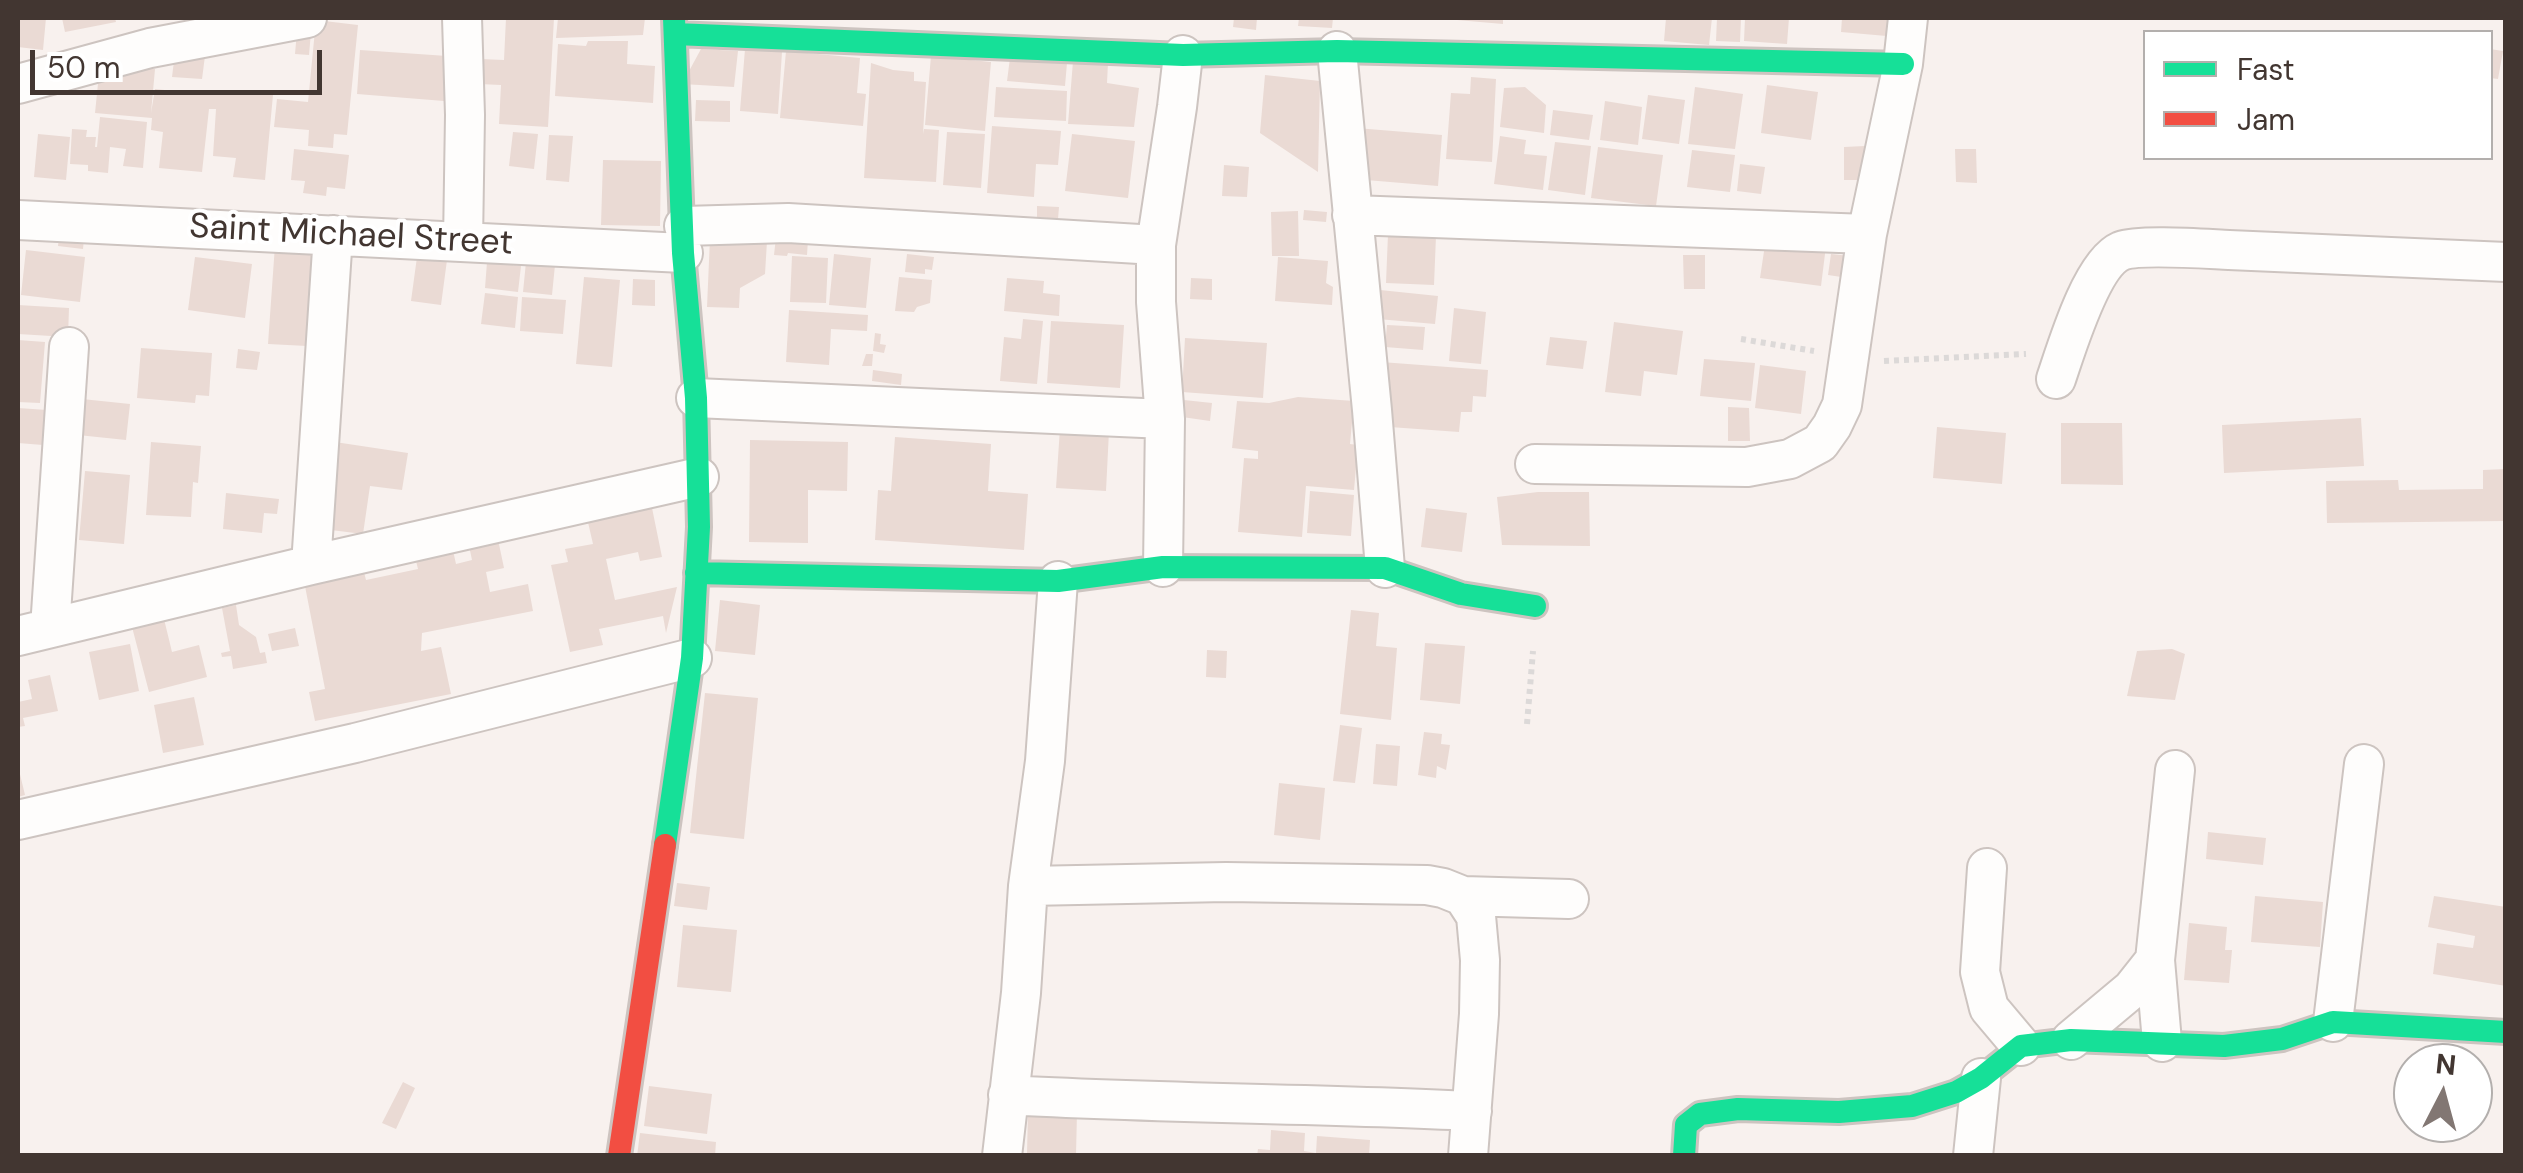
<!DOCTYPE html>
<html>
<head>
<meta charset="utf-8">
<style>
	body { margin:0 }
	#map { position:relative; width:2523px; height:1173px; overflow:hidden; background:#f8f1ee; font-family:"DM Sans",sans-serif }
	canvas { display:block }
	.frame { position:absolute; inset:0; border:20px solid #423631; pointer-events:none }
	.legend { position:absolute; left:2143px; top:30px; width:350px; height:130px; box-sizing:border-box; background:#fff; border:2px solid #b3afad; margin:0; padding:12px 18px; list-style:none; font-size:30px; color:#423631 }
	.legend li { display:flex; align-items:center; gap:20px; height:50px }
	.legend b { width:50px; border:2px solid #b3afad }
	.north { position:absolute; left:2393px; top:1043px; width:100px; height:100px; box-sizing:border-box; background:#fff; border:2px solid #b3afad; border-radius:50%; rotate:6deg; font-size:28px; font-weight:700; line-height:40px; text-align:center; color:#423631 }
	.north::after { content:''; display:block; margin:auto; width:35px; height:45px; background:#827773; clip-path:polygon(50% 0,100% 100%,50% 72%,0 100%) }
	.scale { position:absolute; left:30px; top:50px; width:292px; height:45px; box-sizing:border-box; border:5px solid #423631; border-top:0; padding-left:12px; font-size:30px; line-height:35px; white-space:nowrap; color:#423631; -webkit-text-stroke:8px #fff; paint-order:stroke }
</style>
</head>
<body>
<div id="map">
<canvas width="2523" height="1173"></canvas>
<div class="frame"></div>
<ul class="legend">
<li><b style="height:12px;background:#16e098"></b>Fast</li>
<li><b style="height:12px;background:#f24e42"></b>Jam</li>
</ul>
<div class="north">N</div>
<div class="scale">50 m</div>
</div>
<script>
const g = document.querySelector('canvas').getContext('2d');
g.lineJoin = 'round';
function paint(path, color) { g.fillStyle = color; g.fill(path, 'evenodd'); }
function trace(path, color, width, dash) { g.strokeStyle = color; g.lineWidth = width; g.lineCap = dash ? 'butt' : 'round'; g.setLineDash(dash || []); g.stroke(path); }
function write(font, color, halo, rows, align = 'center') {
  g.font = font + ' "DM Sans",sans-serif'; g.lineWidth = 8; g.setLineDash([]); g.textBaseline = 'middle'; g.strokeStyle = halo; g.fillStyle = color; for (const [text, x, y, turn = 0] of rows) {
    g.save(); g.translate(x, y); g.rotate((+turn || 0) * Math.PI / 180); g.textAlign = isNaN(turn) ? turn : align; if (halo) g.strokeText(text, 0, 0); g.fillText(text, 0, 0); g.restore();
  }
}
paint(new Path2D(`
	M18,18H46L43,50L18,47Z
	M62,18H115L116,22L65,32Z
	M506,18H554L548,127L499,124L501,85L479,84L480,59L504,60Z
	M558,18H645L643,35L556,38Z
	M1234,18H1257L1256,30L1233,27Z
	M1299,18H1333L1332,28L1298,26Z
	M1457,18H1503V24L1457,20Z
	M1666,18H1712L1709,45L1664,41Z
	M1717,18H1741L1740,42L1716,41Z
	M1745,18H1789L1787,44L1744,41Z
	M1842,18H1900L1898,37L1841,32Z
	M316,20L358,25L347,135L334,134L333,148L308,146L309,130L274,127L277,99L308,102Z
	M297,31L311,32L309,55L295,54Z
	M588,41H628L627,64L655,66L653,103L555,96L558,44L586,46Z
	M701,49L738,51L734,87L682,84Z
	M745,49L782,52L778,114L740,111Z
	M2490,49L2503,51L2498,79L2490,78Z
	M360,50L447,56L444,101L357,94Z
	M786,51L860,58L857,93L866,94L863,126L780,118Z
	M175,53L205,56L202,79L172,77Z
	M931,56L991,62L985,131L925,125Z
	M1010,58L1067,63L1065,86L1007,81Z
	M1073,61L1108,63L1107,83L1139,88L1134,127L1068,124Z
	M871,63L893,70L914,72V81L926,82L923,134L924,129L939,130L936,182L864,178Z
	M100,64L155,69L151,113L155,89L212,95V90L273,95L265,180L233,177L236,158L213,156L216,109H209L202,172L159,168L163,132L151,130L152,118L95,113Z
	M1265,75L1320,81L1318,172L1260,133Z
	M1471,77L1496,79L1492,162L1446,159L1451,93L1470,94Z
	M1767,85L1818,92L1811,140L1761,133Z
	M996,87L1067,91L1066,121L994,117Z
	M1525,87L1546,105L1544,133L1500,127L1504,88Z
	M1695,87L1743,94L1735,149L1688,144Z
	M1648,95L1685,100L1679,144L1642,139Z
	M696,100L730,101V122L695,121Z
	M1605,101L1642,107L1638,145L1600,140Z
	M1553,110L1593,115L1589,140L1550,135Z
	M100,117L147,122L143,168L123,166L126,149L110,147L108,173L88,171V165L70,164L72,129L87,130L86,137H96L95,147H97Z
	M992,126L1061,131L1058,165L1036,164L1034,197L987,193Z
	M1356,128L1442,135L1438,186L1354,179Z
	M513,132L538,134L534,169L509,166Z
	M947,132L985,134L981,188L943,185Z
	M38,134L70,137L66,180L34,177Z
	M1072,134L1135,141L1128,198L1065,191Z
	M549,135L573,136L569,182L546,180Z
	M1500,136L1526,140L1524,154L1547,156L1543,190L1494,184Z
	M1555,142L1591,146L1585,195L1548,190Z
	M1865,146L1866,180H1844V147Z
	M1598,147L1663,155L1656,206L1591,198Z
	M294,149L349,155L345,189L327,187L326,196L303,193L305,181L291,180Z
	M1955,149H1976L1977,183L1956,182Z
	M1692,150L1735,155L1730,192L1687,187Z
	M603,160L661,161L660,226L601,225Z
	M1740,164L1765,167L1761,194L1737,191Z
	M1224,165L1249,167L1247,197L1222,196Z
	M1037,206L1059,207L1058,219L1037,217Z
	M1304,210L1327,212L1326,222L1303,220Z
	M1298,211L1299,256H1272L1271,212Z
	M60,226L85,228L83,249L58,246Z
	M1388,234L1436,236L1434,285L1386,283Z
	M776,237L808,240L807,255L788,253L787,256L774,255Z
	M710,238L767,241L765,274L740,288L739,308L707,307Z
	M1766,238L1826,246L1821,286L1760,278Z
	M275,245L315,248L307,346L268,344Z
	M26,250L85,257L80,302L21,295Z
	M834,254L871,258L866,308L829,305Z
	M907,254L934,257L932,270L925,269V274L905,272Z
	M1831,254L1850,256L1848,278L1828,275Z
	M1683,255H1705V289H1684Z
	M792,256L828,258L826,303L790,302Z
	M195,257L252,264L245,318L188,310Z
	M417,257L447,260L441,305L411,301Z
	M1278,257L1328,261L1326,283L1333,287L1332,305L1275,301Z
	M487,262L521,266L518,292L485,288Z
	M526,262L555,265L552,295L523,292Z
	M584,277L620,280L612,367L576,364Z
	M899,277L932,280L930,303L917,307L914,312L895,311Z
	M1007,278L1044,281L1043,293L1060,295L1059,316L1004,311Z
	M1191,278L1212,279V300L1190,299Z
	M633,279L655,280V306L632,305Z
	M1380,290L1438,296L1435,324L1378,319Z
	M485,293L518,297L515,328L481,324Z
	M522,297L566,300L563,334L520,331Z
	M18,305L69,308L68,337L18,334Z
	M1454,308L1486,312L1481,364L1449,361Z
	M789,310L868,315L867,331L831,329L829,365L786,362Z
	M1023,319L1043,321L1037,384L1000,381L1004,337L1021,339Z
	M1051,321L1124,325L1120,388L1047,383Z
	M1614,322L1683,331L1677,375L1644,371L1641,396L1605,392Z
	M1387,325L1425,327L1423,350L1385,347Z
	M875,333L881,334L880,344L886,345L884,353L873,351Z
	M1550,337L1587,341L1583,369L1546,365Z
	M1185,338L1267,343L1263,398L1182,392Z
	M18,340L45,342L40,403L18,402Z
	M141,348L212,353L209,396L196,395L195,403L137,398Z
	M238,349L260,352L257,370L236,368Z
	M866,354H873L872,366H862Z
	M1704,359L1755,363L1751,401L1700,396Z
	M1381,362L1488,370L1486,397L1473,396L1472,412H1461L1459,432L1376,426Z
	M1760,365L1806,371L1801,414L1755,408Z
	M873,370L902,374L901,385L872,381Z
	M1298,397L1354,401L1350,444L1358,445L1354,490L1306,486L1302,537L1238,532L1244,458L1258,459V451L1232,448L1237,401L1269,403Z
	M82,399L130,404L126,440L78,435Z
	M1184,400L1212,403L1210,421L1182,417Z
	M1728,407L1749,408L1750,441H1728Z
	M18,408L47,410L43,445L18,443Z
	M2361,418L2364,466L2224,473L2222,425Z
	M2061,423H2122L2123,485L2061,484Z
	M1937,427L2006,433L2002,484L1933,478Z
	M1060,428L1109,431L1106,491L1056,488Z
	M895,437L991,444L988,491L1028,494L1024,550L875,540L878,490L891,491Z
	M750,440L848,442L847,491L808,490V543L749,542Z
	M151,442L201,446L198,483L193,482L191,517L146,515Z
	M335,442L408,453L402,490L370,486L363,534L323,529Z
	M2506,469V521L2327,523L2326,481L2398,480L2399,490L2483,489V470Z
	M85,471L130,475L124,544L79,540Z
	M1310,491L1354,495L1351,536L1307,533Z
	M1538,492H1589L1590,546L1502,545L1497,497Z
	M226,493L279,499L277,514L264,513L262,533L223,529Z
	M651,503L662,557L640,561L638,552L606,559L615,600L677,587L666,633L663,616L599,629L603,645L570,652L551,565L568,562L565,549L593,544L587,518Z
	M1426,508L1467,513L1462,552L1421,547Z
	M496,530L504,568L486,572L490,592L528,584L533,611L422,633L421,651L441,647L451,694L315,721L309,692L325,689L304,581L363,568L366,580L418,569L414,553L452,546L456,564L472,560L467,536Z
	M720,600L760,605L755,655L715,651Z
	M236,605L239,625L256,637L260,653L265,652L267,663L233,669L231,656L222,657L221,653L230,651L222,608Z
	M1351,610L1379,613L1376,646L1397,648L1391,720L1340,714Z
	M164,619L172,652L199,645L207,677L149,692L132,627Z
	M295,628L299,646L272,651L268,634Z
	M1425,643L1465,646L1460,704L1420,700Z
	M130,644L139,691L99,700L89,652Z
	M2172,649L2185,654L2175,700L2127,696L2137,651Z
	M1207,650L1227,651L1226,678L1206,677Z
	M50,675L58,711L23,718L25,726L18,727V702L32,699L28,680Z
	M705,693L758,698L744,839L690,833Z
	M194,697L204,745L163,753L154,705Z
	M1340,725L1362,728L1355,783L1333,781Z
	M1424,732L1442,734L1441,744L1450,745L1446,770L1437,766L1436,778L1418,775Z
	M1376,744L1400,746L1397,786L1373,784Z
	M18,766L25,795L18,797Z
	M1279,783L1325,788L1320,840L1274,835Z
	M2208,832L2266,838L2263,865L2206,859Z
	M677,883L710,887L707,910L674,906Z
	M2255,896L2323,902L2320,947L2251,942Z
	M2434,896L2506,907V986L2433,974L2437,943L2473,948L2475,936L2428,927Z
	M2189,923L2227,927L2225,950H2232L2229,983L2184,980Z
	M683,925L737,930L731,992L677,987Z
	M403,1082L415,1088L396,1129L382,1123Z
	M649,1086L712,1094L707,1134L644,1126Z
	M1028,1111L1077,1112L1076,1155L1027,1154Z
	M1271,1130L1305,1133L1304,1151L1316,1153L1317,1136L1370,1140L1369,1156H1257L1258,1149L1270,1150Z
	M640,1133L716,1142L715,1156H637Z`), '#eadad4');
const street = new Path2D(`
	M462,18L465,115L463,242
	M1337,51L1372,410L1385,568
	M18,84L150,48L307,18
	M1352,215L1867,234
	M18,220L683,253
	M684,226L788,223L1156,245V302L1165,419L1163,567
	M1156,245L1177,107L1183,55
	M2056,379C2066,350 2091,264 2121,251C2140,244 2206,249 2229,250C2321,254 2413,258 2506,262
	M696,398L1165,419
	M1535,464L1747,467L1790,459L1820,443L1832,426L1842,405L1867,234L1903,64L1908,18
	M311,565L333,235
	M50,628L69,347
	M18,636L311,565L699,477
	M18,820L355,743L692,658
	M1987,868L1980,972L1989,1008L2021,1046
	M1028,886L1226,882L1427,885L1443,888L1463,896L1476,916L1480,960L1479,1014L1468,1156
	M1463,896L1569,899
	M2333,1022L2364,764
	M2071,1040L2132,989L2155,960
	M2162,1042L2155,960L2175,770
	M1008,1095C1163,1104 1318,1103 1472,1111
	M1002,1156L1021,993L1028,886L1045,761L1058,581
	M1973,1156L1981,1078`);
const fast = new Path2D(`
	M675,34L1183,55L1337,51L1903,64
	M696,573L1058,581L1163,567L1385,568L1461,594L1535,606
	M665,845L692,658L699,527L696,398L683,253L674,18
	M1684,1156L1686,1125L1700,1114L1738,1109L1839,1112L1912,1106L1956,1092L1981,1078L2021,1046L2071,1040L2224,1046L2282,1039L2333,1022L2506,1032`);
const jam = new Path2D(`
	M619,1156L665,845`);
trace(street, '#cdc4c0', 42);
trace(fast, '#cdc4c0', 28);
trace(jam, '#cdc4c0', 28);
trace(new Path2D(`
	M1741,339L1814,351
	M1884,361L2026,354
	M1527,724L1533,651`), '#dcd9d8', 6, [5, 5]);
trace(street, '#fefdfc', 38);
trace(fast, '#16e098', 22);
trace(jam, '#f24e42', 22);
write('35px', '#423631', '#fff', [
	["Saint Michael Street",351,236,3]
]);
</script>
</body>
</html>
